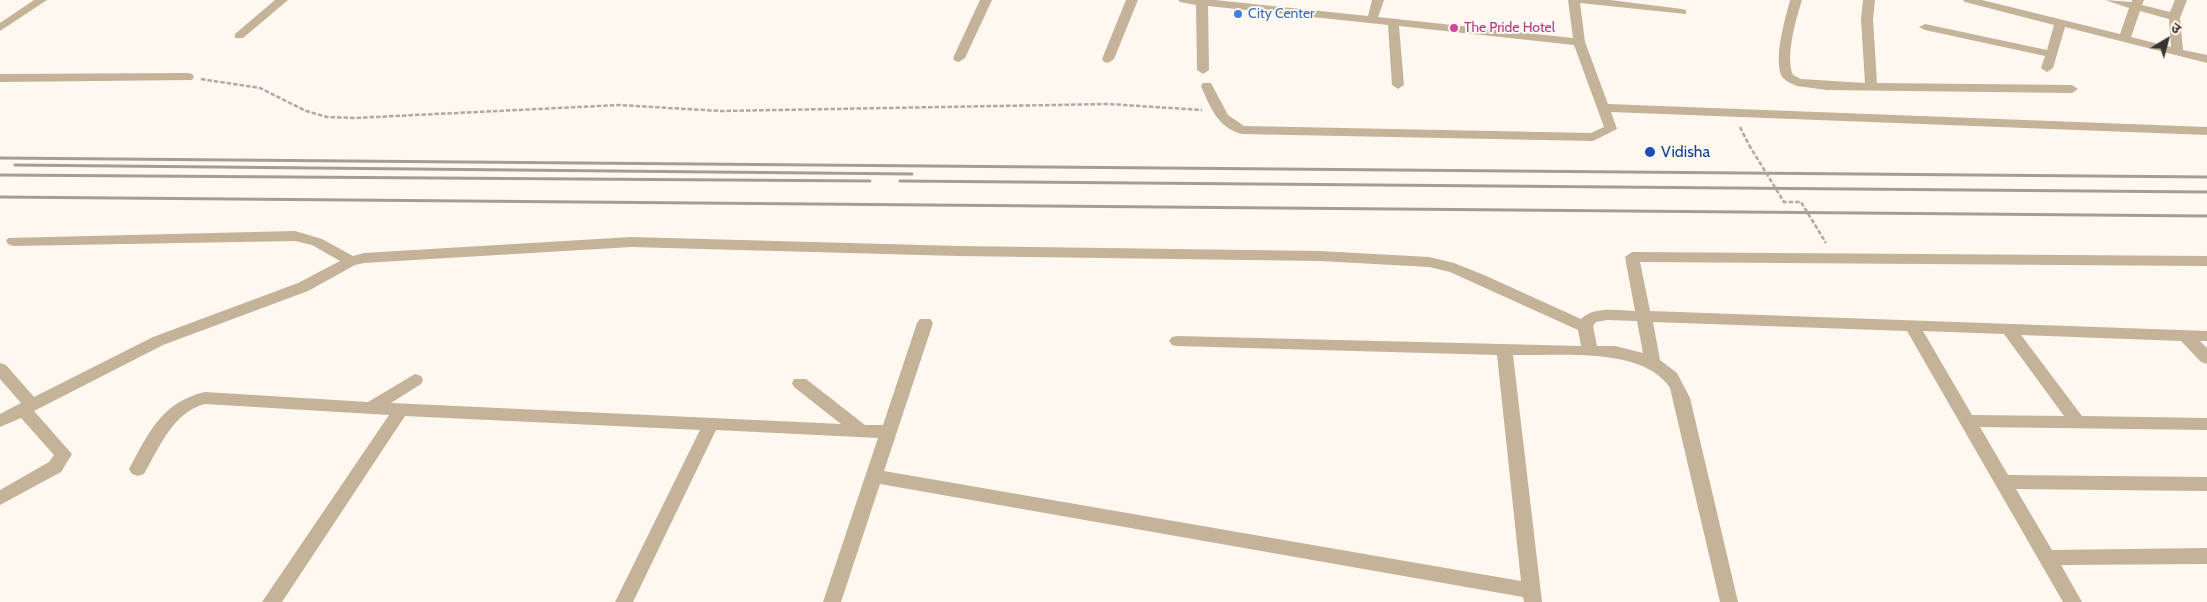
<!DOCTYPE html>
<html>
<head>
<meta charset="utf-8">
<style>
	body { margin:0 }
	#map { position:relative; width:2207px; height:602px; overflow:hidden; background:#fef8f0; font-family:Cabin,"Noto Sans Devanagari",sans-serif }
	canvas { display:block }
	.north { position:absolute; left:2142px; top:15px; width:50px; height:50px; -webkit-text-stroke:4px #fef8f0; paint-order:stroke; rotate:37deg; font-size:14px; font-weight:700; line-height:20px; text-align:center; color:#37332e }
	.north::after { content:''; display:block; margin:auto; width:18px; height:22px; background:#37332e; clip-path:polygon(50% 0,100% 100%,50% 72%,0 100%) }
</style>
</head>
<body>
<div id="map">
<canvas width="2207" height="602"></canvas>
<div class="north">उ</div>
</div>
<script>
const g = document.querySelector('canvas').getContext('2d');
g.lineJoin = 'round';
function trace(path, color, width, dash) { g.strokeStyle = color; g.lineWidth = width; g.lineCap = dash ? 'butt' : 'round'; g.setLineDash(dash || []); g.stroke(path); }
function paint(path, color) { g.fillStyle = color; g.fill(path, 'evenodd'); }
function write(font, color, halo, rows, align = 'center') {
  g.font = font + ' Cabin,sans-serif'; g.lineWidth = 4; g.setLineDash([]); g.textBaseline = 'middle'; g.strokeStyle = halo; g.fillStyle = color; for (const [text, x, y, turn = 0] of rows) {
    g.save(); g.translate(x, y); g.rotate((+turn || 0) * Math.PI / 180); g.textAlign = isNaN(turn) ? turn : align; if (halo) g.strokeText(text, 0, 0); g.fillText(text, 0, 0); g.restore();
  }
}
trace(new Path2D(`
	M201,79L260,88L306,111L327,117L355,118L619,105L721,111L1108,104L1202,110
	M1740,127L1749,145`), '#aea9a2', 2.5, [4.5, 2]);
paint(new Path2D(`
	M34,0H47L0,31V23Z
	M275,0H288L243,38H235V34Z
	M980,0H992L965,58L959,62L955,61L953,58Z
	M1126,0H1138L1114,59L1108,63L1104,62L1102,59Z
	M1178,0H1215L1368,16L1372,0H1384L1378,17L1573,38L1568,0H1610L1682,9L1686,10V14L1580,3L1585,42L1608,104L2207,127V135L1611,112L1617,129L1593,141L1242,134C1218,128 1210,107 1201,86L1203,83H1211L1228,115L1244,126L1591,133L1604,127L1574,45L1399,26L1404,85L1398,89L1392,85L1388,25L1208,6L1209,70L1203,74L1197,70L1196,5L1180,2Z
	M1790,0H1802C1796,19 1785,57 1793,75L1801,79L1865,83L1861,19L1863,0H1875L1873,19L1877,83L2072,85L2078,89L2072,93L1827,90L1797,86L1788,82L1782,77C1773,58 1785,20 1790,0Z
	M1963,0H1982L2120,34L2129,8L2105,0L2132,2V0H2144L2142,5L2170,12L2175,0H2187L2180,18L2183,50L2207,55V63L2065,27L2053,68L2047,72L2041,68L2045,56L1925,30L1919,27L1925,24L2047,50L2054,25L1965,2ZM2140,11L2169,19L2171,47L2131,37Z
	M188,73L192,74L194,77L192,80L0,82V74Z
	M295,231L322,239L353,256L364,253L631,237L958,246L1320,251L1429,257L1454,263L1484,275L1581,319C1593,306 1618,310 1635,311L1625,257L1632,252L2207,256V266L1640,262L1650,311L2207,331V341H2200L2207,348V364L2201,362L2181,341L2021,335L2082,416L2207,418V430L1980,427L2008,475L2207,477V491L2016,489L2052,550L2207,548V564L2061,565L2082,602H2063L1907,331L1653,322L1660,360L1677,373L1690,398L1738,602H1720L1670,388C1644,346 1557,356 1513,355L1542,602H1524L1523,597L880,484L841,602H823L878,438L716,430L633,602H615L700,430L405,416L282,602H262L389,415L205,404C173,412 159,448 144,474L138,476L132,474L129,469C149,432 162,402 205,392L368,402L415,374L421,376L423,380L421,384L391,403L841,424L794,387L792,383L794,379H806L865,425H883L917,323L920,319H930L933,323L884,471L1521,581L1497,355L1177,346L1172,345L1169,341L1172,337L1177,336L1581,346L1578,330L1450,272L1429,267L1320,261L958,256L631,247L364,263L355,265L308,291L163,345L34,411L72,454L61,472L0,505V490L49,462L54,455L21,418L0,427V414L21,403L0,379V363L6,365L34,397L153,337L298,283L340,261L312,245L295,241L13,246L8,244L6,241L8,238ZM1607,320L1637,321L1643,353L1615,346H1597L1593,326L1596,322ZM1923,331L2004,334L2064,416L1972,415Z`), '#c4b398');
trace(new Path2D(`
	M0,158L2207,177
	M15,165L912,174
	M0,175L870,181
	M900,181L2207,192
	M0,197L2207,216`), '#a29d97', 3);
trace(new Path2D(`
	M1749,145L1784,202H1801L1826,243`), '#aea9a2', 2.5, [4.5, 2]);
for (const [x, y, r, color] of [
	[1238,14,5,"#3f7fe0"],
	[1454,28,5,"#d1479c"],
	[1650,152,6,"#1a4fb4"]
]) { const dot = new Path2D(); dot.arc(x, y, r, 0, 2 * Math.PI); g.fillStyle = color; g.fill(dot); trace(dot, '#fef8f0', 2); }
write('14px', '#366cbe', '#fef8f0', [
	["City Center",1248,14]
], 'left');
write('14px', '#b23c85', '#fef8f0', [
	["The Pride Hotel",1464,28]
], 'left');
write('16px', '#164399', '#fef8f0', [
	["Vidisha",1661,152]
], 'left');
</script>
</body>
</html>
